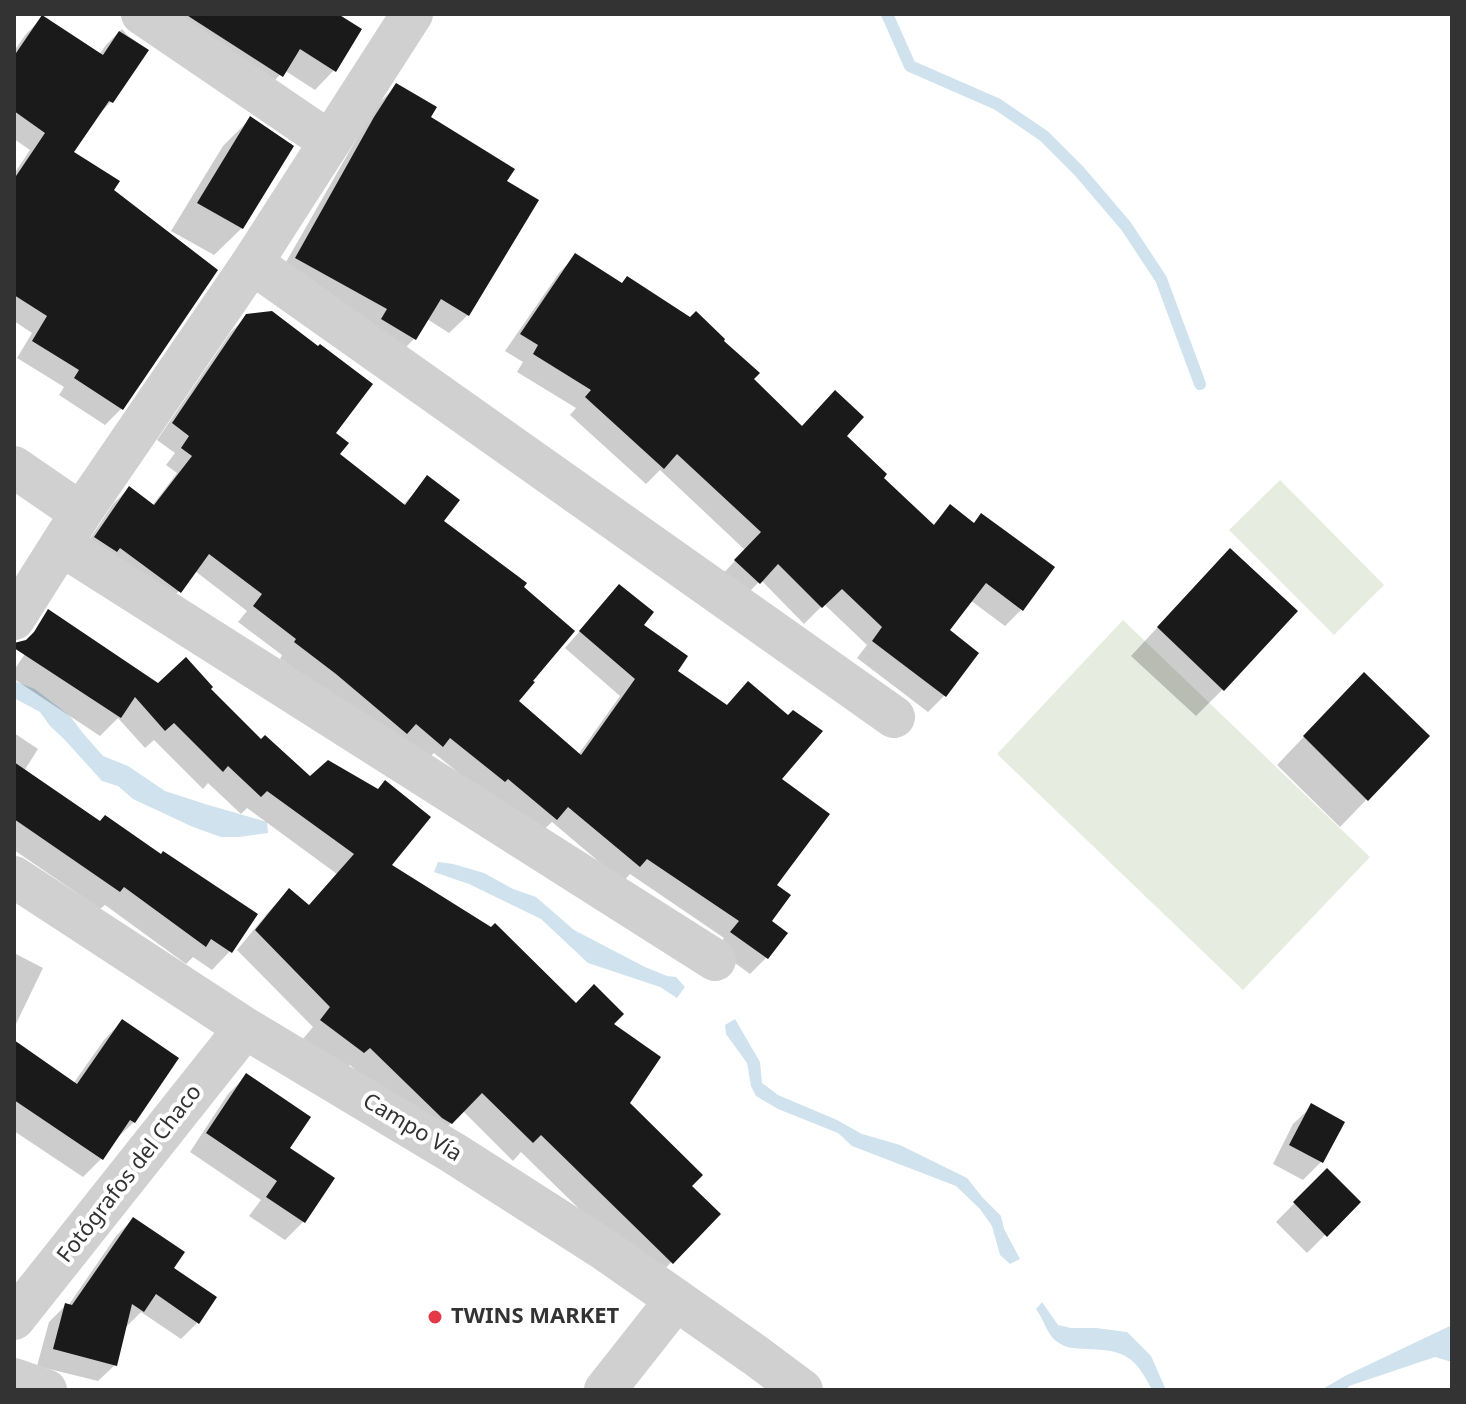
<!DOCTYPE html>
<html>
<head>
<meta charset="utf-8">
<style>
	body { margin:0 }
	#map { position:relative; width:1466px; height:1404px; overflow:hidden; background:#fff; font-family:"Noto Sans",sans-serif }
	canvas { display:block }
	.frame { position:absolute; inset:0; border:16px solid #333; pointer-events:none }
</style>
</head>
<body>
<div id="map">
<canvas width="1466" height="1404"></canvas>
<div class="frame"></div>
</div>
<script>
const g = document.querySelector('canvas').getContext('2d');
g.lineJoin = 'round';
function paint(path, color) { g.fillStyle = color; g.fill(path, 'evenodd'); }
function trace(path, color, width, dash) { g.strokeStyle = color; g.lineWidth = width; g.lineCap = dash ? 'butt' : 'round'; g.setLineDash(dash || []); g.stroke(path); }
function write(font, color, halo, rows, align = 'center') {
  g.font = font + ' "Noto Sans",sans-serif'; g.lineWidth = 8; g.setLineDash([]); g.textBaseline = 'middle'; g.strokeStyle = halo; g.fillStyle = color; for (const [text, x, y, turn = 0] of rows) {
    g.save(); g.translate(x, y); g.rotate((+turn || 0) * Math.PI / 180); g.textAlign = isNaN(turn) ? turn : align; if (halo) g.strokeText(text, 0, 0); g.fillText(text, 0, 0); g.restore();
  }
}
paint(new Path2D(`
	M1280,480L1384,585L1334,635L1229,530Z
	M1123,620L1370,857L1243,990L997,754Z`), '#e6ecdf');
paint(new Path2D(`
	M14,681L35,689L70,716L82,732L103,756L128,766L165,791L205,804L267,822L268,833L239,837H221L193,827L133,799L118,786L102,781L64,739L50,726L40,712L14,698Z
	M438,862L453,864L484,873L513,889L536,897L574,930L645,967L667,976L676,977L685,987L677,998L660,987L588,963L541,919L469,884L434,872Z
	M735,1019L760,1062L762,1083L778,1095L837,1120L862,1134L900,1145L967,1178L983,1198L1001,1216L1004,1229L1020,1259L1010,1264L1000,1255L992,1226L980,1209L956,1186L852,1146L838,1133L778,1109L756,1096L751,1086L747,1063L726,1034L725,1025Z
	M1042,1302L1058,1325L1071,1328H1096L1127,1332L1151,1356L1166,1390H1152C1135,1356 1124,1350 1087,1349C1075,1348 1066,1349 1056,1341C1046,1333 1044,1319 1036,1309Z
	M1452,1325V1362L1435,1357L1349,1386L1346,1390H1321L1345,1376Z`), '#cfe2ee');
paint(new Path2D(`
	M138,14H334V70L315,90L284,70L262,95Z
	M42,18L99,55L106,45L122,29L127,35L147,49L111,102L95,118L71,153L111,191L121,409L105,425L59,395L64,387L17,358L32,333L14,321V174L30,150L14,139V51L26,34Z
	M397,85L428,118L505,182L468,315L449,333L427,319L414,339L396,357L278,276L357,138L378,104Z
	M250,119L242,228L214,255L171,231L223,146Z
	M575,256L752,379L801,428L844,436L881,478L932,526L950,507L1021,610L1005,626L970,600L947,631L945,695L928,712L857,658L867,645L824,604L804,624L761,580L742,599L719,578L745,550L660,470L646,484L570,415L576,408L517,372L523,362L505,351L559,273Z
	M247,316L333,433L338,455L403,505L428,478L442,521L522,587L516,701L578,755L620,696L565,648L619,586L641,626L675,671L726,706L748,683L780,779L774,885L769,921L785,933L766,958L750,974L716,949L724,938L630,874L623,882L552,822L539,834L488,797L434,753L425,761L280,659L282,655L238,622L247,611L195,571L179,591L163,607L80,554L113,504L129,488L152,506L177,473L166,465L175,453L157,440L231,332Z
	M1203,578L1223,689L1196,716L1131,656Z
	M37,636L158,686L208,689L389,865L575,1005L611,1024L628,1103L689,1186L718,1214L653,1281L521,1152L513,1161L463,1111L432,1142L423,1137L350,1065L344,1071L302,1040L313,1027L237,950L270,910L289,891L308,907L337,874L247,808L241,814L208,783L203,789L154,740L145,748L118,718L100,736L14,679V670Z
	M1337,702L1367,799L1340,827L1277,765Z
	M14,733L38,749L24,771L230,951L212,970L193,957L186,964L105,905L100,909L14,850Z
	M14,953L43,968L14,1028Z
	M122,1021L134,1122L115,1140L101,1159L83,1177L14,1131V1043L73,1084L104,1040Z
	M246,1076L287,1148L303,1222L285,1240L249,1216L261,1200L190,1152L228,1094Z
	M1312,1106L1321,1162L1303,1180L1273,1164L1293,1124Z
	M1327,1170L1358,1202L1307,1253L1276,1222Z
	M133,1219L197,1323L181,1339L141,1312L126,1327L115,1365L98,1381L37,1366L49,1322L65,1306H68L116,1236Z`), '#0003');
trace(new Path2D(`
	M887,14L910,66L997,104L1044,136L1079,171L1126,226L1161,279L1200,384`), '#cfe2ee', 12);
paint(new Path2D(`
	M185,14H338L362,29L336,72L300,49L283,77Z
	M42,15L103,55L119,31L149,50L113,103L109,101L74,152L120,181L114,190L218,270L123,410L74,378L79,370L32,341L47,316L14,295V179L45,133L14,111V56Z
	M396,83L437,107L431,117L515,169L507,181L539,200L469,316L441,299L416,340L381,319L387,309L295,258L374,117Z
	M250,116L294,146L243,229L197,203Z
	M575,253L622,283L627,276L690,317L696,311L725,339L724,341L760,373L754,379L802,426L835,390L864,417L847,436L887,474L884,478L934,525L950,504L974,523L981,513L1055,567L1023,611L986,583L950,630L979,653L946,697L872,641L882,627L842,589L822,608L778,564L760,584L734,560L761,532L677,454L664,469L585,397L591,390L533,354L538,345L520,334Z
	M272,311L318,346L320,344L373,384L336,433L349,443L340,454L405,505L427,475L460,500L444,521L527,583L524,587L575,631L533,681L535,682L519,701L581,755L635,679L579,631L619,584L654,612L644,625L688,656L678,671L727,705L748,681L788,715L793,710L823,731L782,779L830,814L777,885L791,895L772,921L788,933L768,959L730,932L739,921L647,859L640,867L568,807L557,820L508,779L505,782L450,738L443,747L416,724L407,734L336,674L294,642L296,639L253,606L262,594L209,554L181,593L120,548L117,552L94,537L129,486L154,505L192,456L181,448L189,436L172,423L246,314Z
	M1230,548L1298,611L1224,691L1157,627Z
	M48,609L158,683L186,657L213,687L211,689L261,739L265,735L310,776L328,760L378,789L385,780L431,817L392,865L491,927L495,923L576,1003L594,984L624,1014L614,1024L661,1057L630,1103L703,1175L692,1186L721,1214L673,1264L541,1135L533,1143L482,1093L452,1124L442,1118L370,1048L364,1053L320,1020L330,1007L255,930L289,888L309,905L354,854L267,791L261,797L228,766L223,772L174,723L165,731L135,697L121,718L14,648V643L26,640L34,632Z
	M1364,672L1430,736L1368,801L1303,736Z
	M14,762L100,821L105,815L161,854L163,851L258,914L232,953L211,939L206,947L124,887L120,892L14,819Z
	M122,1019L179,1058L135,1123L130,1120L103,1160L14,1100V1040L77,1084Z
	M246,1073L311,1117L290,1148L335,1178L305,1223L266,1197L277,1181L206,1133Z
	M1311,1103L1345,1122L1323,1163L1289,1145Z
	M1327,1168L1361,1202L1327,1237L1293,1202Z
	M133,1217L185,1252L174,1268L217,1297L199,1324L156,1294L144,1312L132,1304L117,1366L53,1349L65,1303L72,1305Z`), '#1a1a1a');
trace(new Path2D(`
	M142,14L330,142
	M252,263L894,717
	M14,467L81,513
	M61,545L715,960
	M14,619L81,513L252,263L412,14
	M14,877L245,1028L455,1154L605,1250L755,1355L802,1390
	M14,1319L245,1028
	M14,1379L46,1390
	M605,1390L676,1300`), '#d0d0d0', 42);
for (const [x, y, r, color] of [
	[435,1317,8,"#e63946"]
]) { const dot = new Path2D(); dot.arc(x, y, r, 0, 2 * Math.PI); g.fillStyle = color; g.fill(dot); trace(dot, '#fff', 3); }
write('22px', '#333', '#fff', [
	["Campo Vía",412,1128,31],
	["Fotógrafos del Chaco",130,1174,-52]
]);
write('bold 22px', '#333', '#fff', [
	["TWINS MARKET",451,1317]
], 'left');
</script>
</body>
</html>
